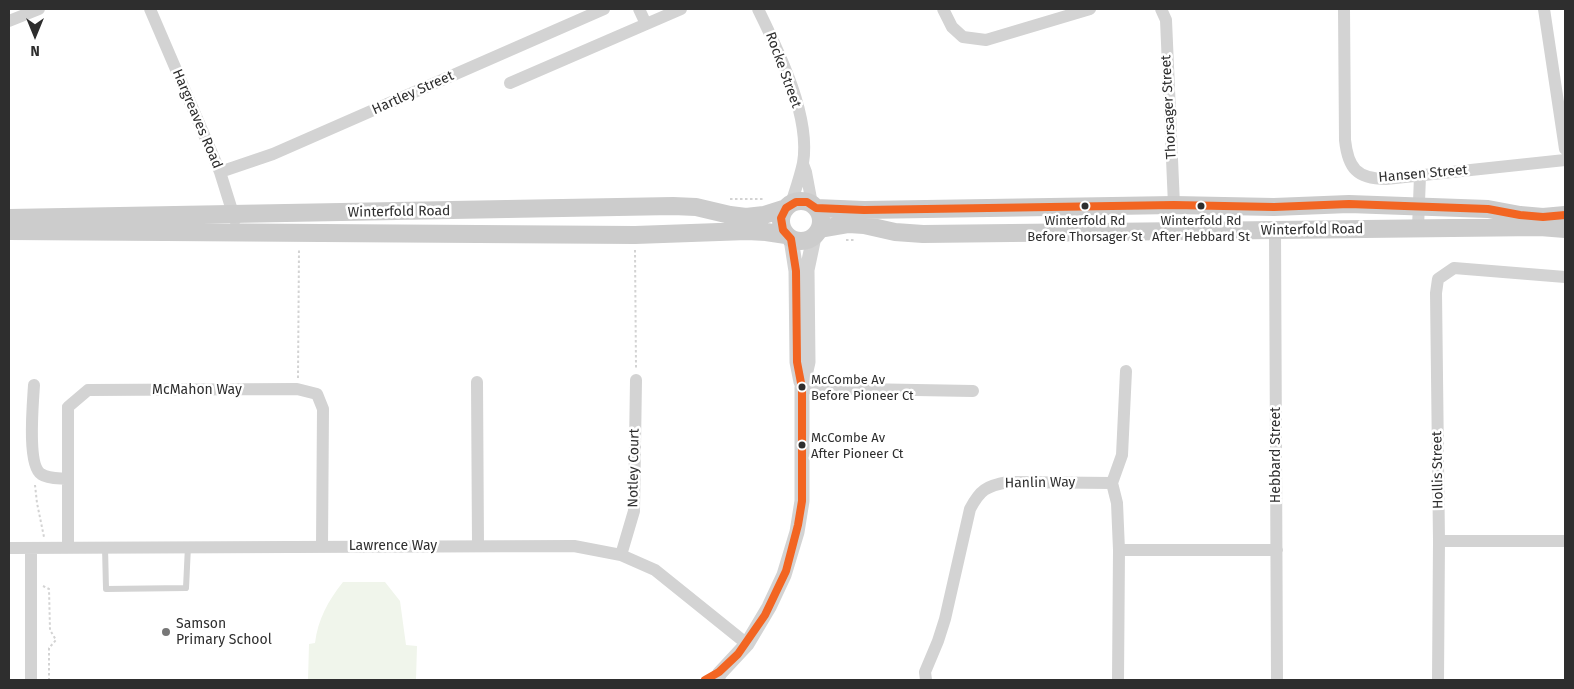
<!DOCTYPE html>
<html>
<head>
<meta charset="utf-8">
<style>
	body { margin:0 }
	#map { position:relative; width:1574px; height:689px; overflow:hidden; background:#fff; font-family:"Fira Sans",sans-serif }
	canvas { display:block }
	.frame { position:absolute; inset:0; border:10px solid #2e2e2e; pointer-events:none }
	.north { position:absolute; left:10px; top:10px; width:50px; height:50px; -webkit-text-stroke:4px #fff; paint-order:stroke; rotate:180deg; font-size:14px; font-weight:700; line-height:20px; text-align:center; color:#2e2e2e }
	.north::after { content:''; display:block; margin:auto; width:18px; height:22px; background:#2e2e2e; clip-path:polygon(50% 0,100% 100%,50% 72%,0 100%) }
</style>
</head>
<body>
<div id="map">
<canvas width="1574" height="689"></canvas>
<div class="frame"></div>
<div class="north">N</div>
</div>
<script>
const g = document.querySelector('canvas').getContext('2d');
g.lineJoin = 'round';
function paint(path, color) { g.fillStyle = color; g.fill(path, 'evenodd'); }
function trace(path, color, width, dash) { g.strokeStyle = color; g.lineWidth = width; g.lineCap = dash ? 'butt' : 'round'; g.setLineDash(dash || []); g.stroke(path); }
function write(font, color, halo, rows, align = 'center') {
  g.font = font + ' "Fira Sans",sans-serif'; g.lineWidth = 5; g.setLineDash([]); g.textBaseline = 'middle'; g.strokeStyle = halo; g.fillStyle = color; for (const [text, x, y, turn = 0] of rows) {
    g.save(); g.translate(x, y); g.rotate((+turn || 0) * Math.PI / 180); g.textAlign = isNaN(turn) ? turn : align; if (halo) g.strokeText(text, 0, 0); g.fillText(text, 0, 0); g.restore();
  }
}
paint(new Path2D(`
	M343,582H385L400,601L406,645L417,646L416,680H308L309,644L315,643C318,619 328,601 343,582Z`), '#f0f5eb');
trace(new Path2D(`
	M730,199H765
	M846,240H856
	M635,250L636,368
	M298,378L299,248
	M35,485L37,503L44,537
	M43,586L49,589L50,630L56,640L49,648V680`), '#d3d3d3', 2, [2.5, 2.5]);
trace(new Path2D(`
	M105,547L106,589L186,588L188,546`), '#d3d3d3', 6);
trace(new Path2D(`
	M150,9L220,172L235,220
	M639,9L646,24
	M758,9C778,50 811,116 803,163C800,177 795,191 791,204
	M943,9L952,27L963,37L986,40L1090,9
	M1161,9L1166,20L1174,205
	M1344,9L1345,140C1348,168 1357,179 1386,179L1565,160
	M1544,9L1565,149
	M9,21L39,9
	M510,83L681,9
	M803,164L806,172L812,204
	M220,172L273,154L604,9
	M1418,228L1420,176
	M1275,230L1277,680
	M477,382L478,545
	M34,385C33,402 27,465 41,474C48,479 60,478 68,479
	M802,388L973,391
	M1112,483L1117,503L1119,550L1118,680
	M1112,483L1122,455L1126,371
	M1439,541H1565
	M68,547V407L88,390L297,389L317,394L323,409L322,546
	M9,548L574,546L621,555L655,570L747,644
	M1119,550H1277
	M621,555L634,511L636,380
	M31,680V548
	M926,680L925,672L938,641L945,619L970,509C980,490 986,486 1008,482L1112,483
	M1438,680L1439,541L1436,293L1438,279L1454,268L1565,277`), '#d3d3d3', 12);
trace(new Path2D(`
	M791,239L796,271L797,362L801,382
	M716,680L720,673L747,644L769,607L784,575L797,532L802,501V388L808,362L807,270L814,237`), '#d3d3d3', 15);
trace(new Path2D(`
	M781 221a20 20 0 1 1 40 0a20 20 0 1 1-40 0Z
	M816,208L864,210L1174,205L1274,207L1349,204L1488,209L1520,215L1543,217L1565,215
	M9,218L673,206L696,207L730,215L746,217L764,215L786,208
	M820,229L849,224L864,225L895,232L923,234L1540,227L1565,229
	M9,231L635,235L747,231L766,232L786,235`), '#ccc', 18);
trace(new Path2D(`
	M705,680L719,672L738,654L765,615L786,571L798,525L802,501V388L797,362L796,271L791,239L783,230L781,218L786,208L796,202H807L816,208L864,210L1174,205L1274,207L1349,204L1488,209L1520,215L1543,217L1565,215`), '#f26522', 8);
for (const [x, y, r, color] of [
	[1085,206,4.5,"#2e2e2e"],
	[1201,206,4.5,"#2e2e2e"],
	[802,387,4.5,"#2e2e2e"],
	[802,445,4.5,"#2e2e2e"],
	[166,632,5,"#777"]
]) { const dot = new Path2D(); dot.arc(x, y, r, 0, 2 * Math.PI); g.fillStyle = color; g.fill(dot); trace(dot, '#fff', 2); }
write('13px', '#2e2e2e', '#fff', [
	["Winterfold Rd",1085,221],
	["Before Thorsager St",1085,237],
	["Winterfold Rd",1201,221],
	["After Hebbard St",1201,237],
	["McCombe Av",811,380,"left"],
	["Before Pioneer Ct",811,396,"left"],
	["McCombe Av",811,438,"left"],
	["After Pioneer Ct",811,454,"left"]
]);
write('14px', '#2e2e2e', '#fff', [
	["Rocke Street",783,70,70],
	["Hartley Street",413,93,-24],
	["Thorsager Street",1169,107,-93],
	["Hargreaves Road",197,119,67],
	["Hansen Street",1423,174,-5],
	["Winterfold Road",399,212,-1],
	["Winterfold Road",1312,230,-1],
	["McMahon Way",197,390],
	["Hebbard Street",1276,455,-90],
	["Notley Court",634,468,-89],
	["Hollis Street",1438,470,-91],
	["Hanlin Way",1040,483,-1],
	["Lawrence Way",393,546]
]);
write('14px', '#2e2e2e', '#fff', [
	["Samson",176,624],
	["Primary School",176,640]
], 'left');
</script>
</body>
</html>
